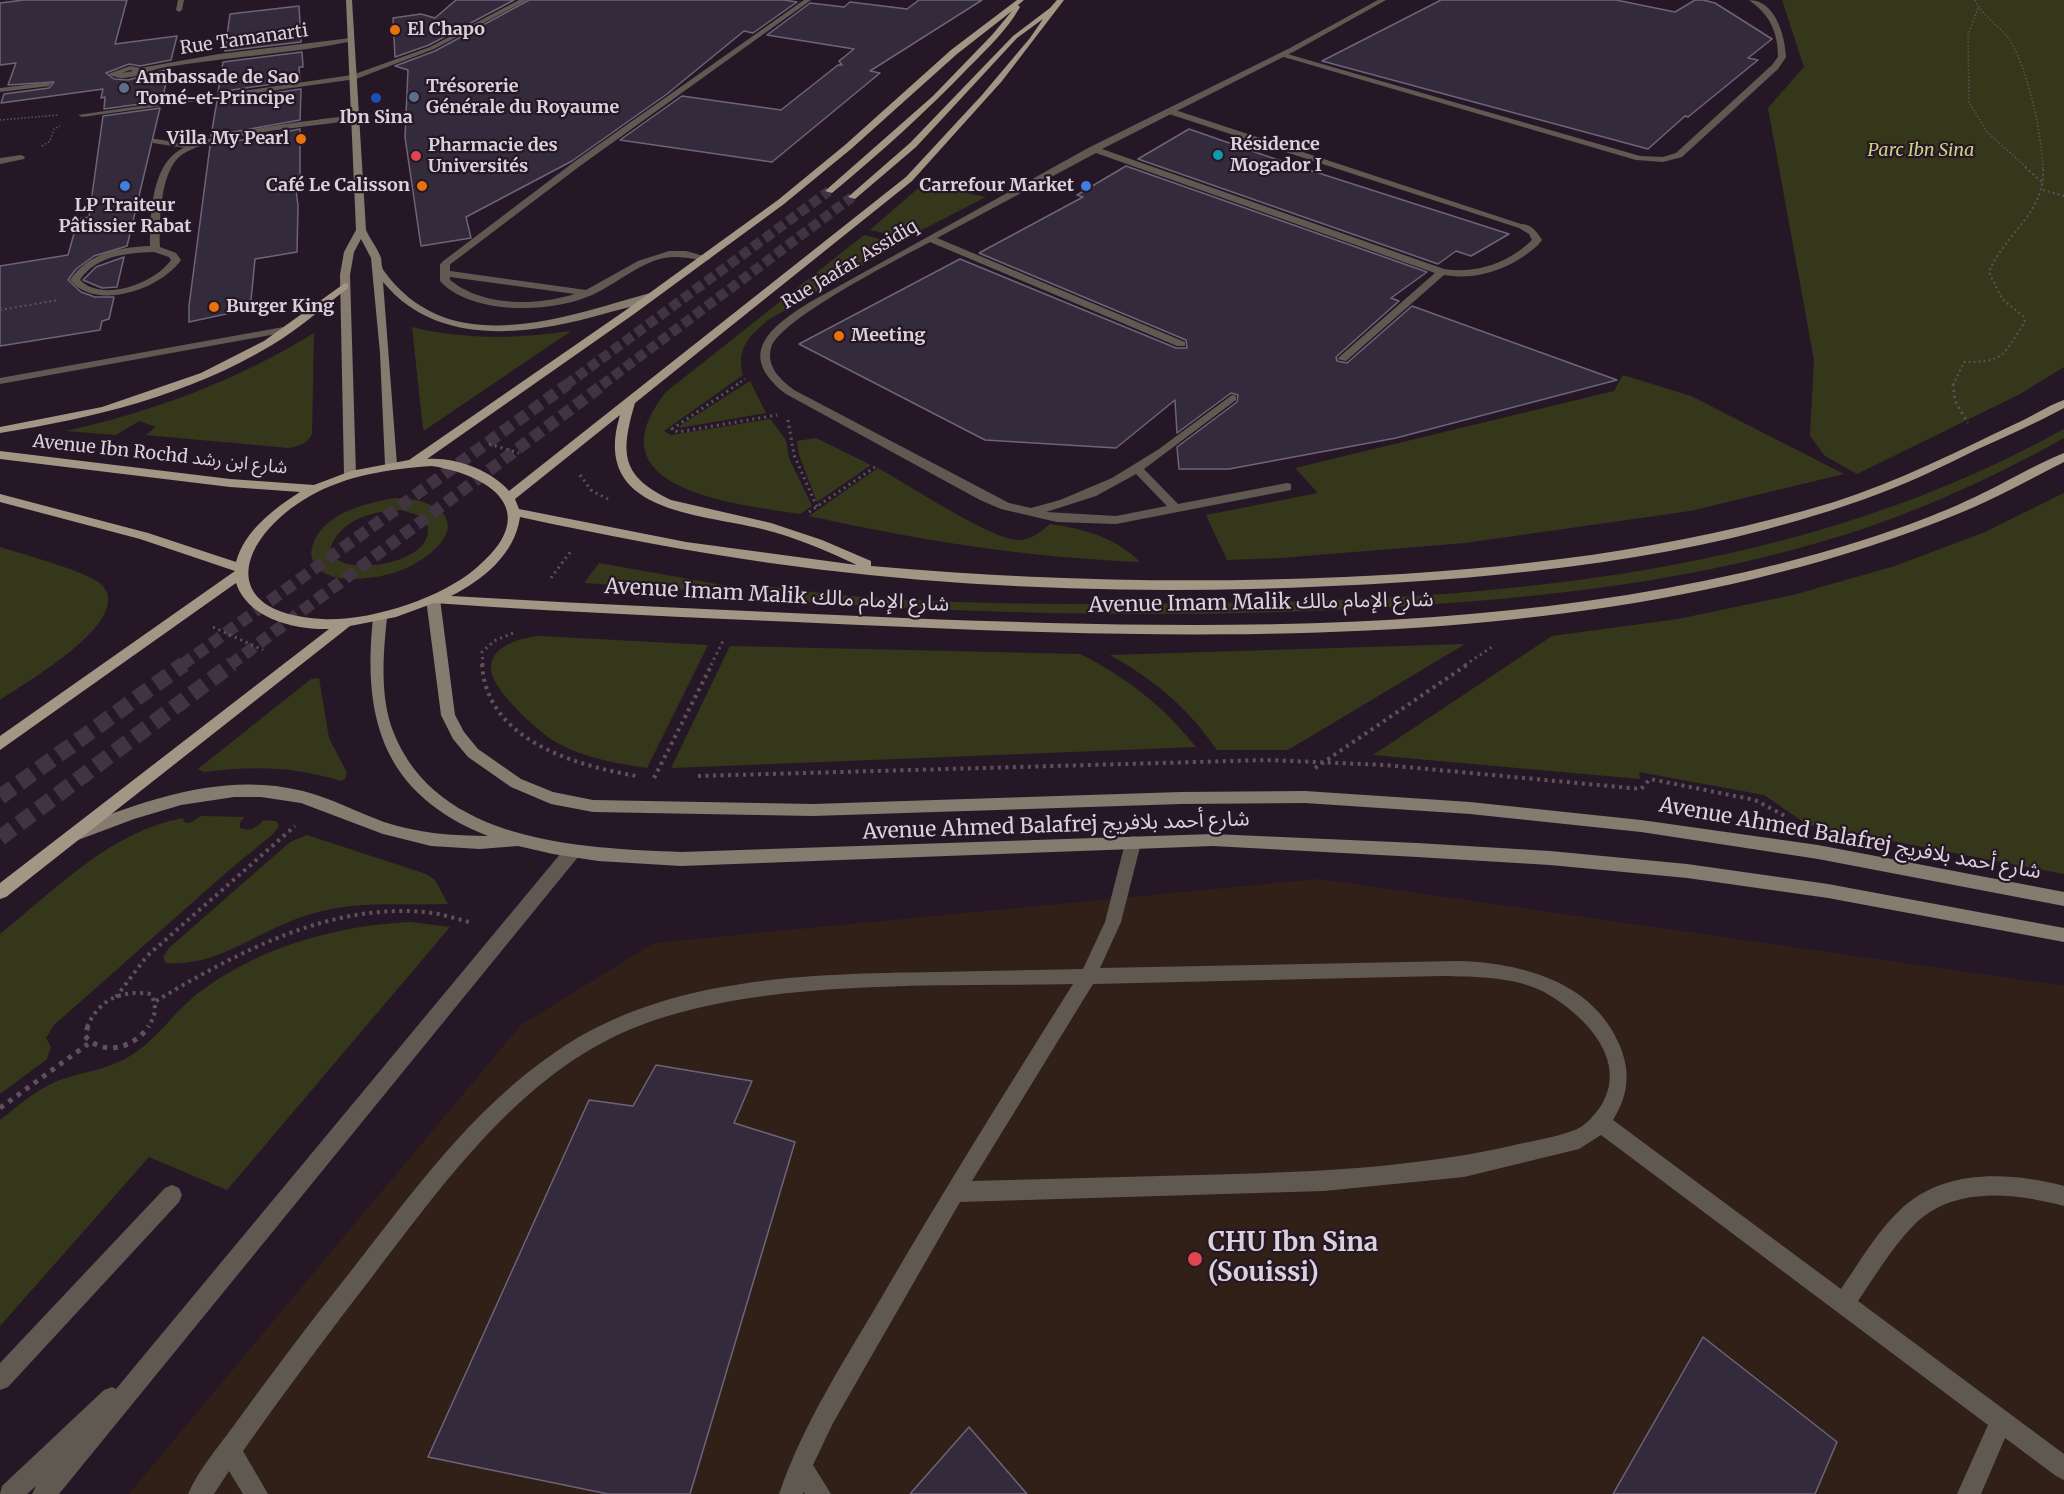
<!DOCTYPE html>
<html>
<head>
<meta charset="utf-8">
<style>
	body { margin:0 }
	canvas { display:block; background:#261726 }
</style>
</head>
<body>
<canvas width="2064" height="1494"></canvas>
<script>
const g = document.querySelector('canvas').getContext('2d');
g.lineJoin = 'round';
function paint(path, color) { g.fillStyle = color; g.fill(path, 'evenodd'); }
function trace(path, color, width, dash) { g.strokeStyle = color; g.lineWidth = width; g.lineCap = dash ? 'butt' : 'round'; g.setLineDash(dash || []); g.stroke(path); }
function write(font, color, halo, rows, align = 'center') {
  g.font = font + ' Merriweather,"Noto Sans Arabic",serif'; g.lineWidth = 4.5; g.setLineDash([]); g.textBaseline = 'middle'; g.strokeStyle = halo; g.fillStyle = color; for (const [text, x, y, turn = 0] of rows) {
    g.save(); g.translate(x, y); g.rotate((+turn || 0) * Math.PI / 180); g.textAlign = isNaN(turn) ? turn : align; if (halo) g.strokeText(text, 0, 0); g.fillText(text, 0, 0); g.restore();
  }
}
paint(new Path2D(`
	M1319,879L2064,986V1494H129L521,1025L654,943Z`), '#302017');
paint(new Path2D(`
	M1782,0H2064V367L2020,394L1857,474L1825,456L1810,436L1814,360L1768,108L1804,67Z
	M923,184L986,197L906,238L870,230Z
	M864,235L900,244L768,320C749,336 736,349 743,375L664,431L671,435L770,419L786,440L789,458L812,506L800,514C737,504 588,490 666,392Z
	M412,327C465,340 517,339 571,331L425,430L423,429Z
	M314,333L312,434C308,444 298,446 289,448L146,435L156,427L139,421L116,435L66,431C155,411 236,381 314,333Z
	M1623,375L1691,396L1844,474L1690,511L1465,543L1280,558L1227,560L1206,515L1318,493L1295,468L1614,391Z
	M750,381L766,413L679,428L681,425Z
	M2064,429V438C1989,480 1907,517 1824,541C1672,586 1512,601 1354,609C1155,619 957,613 758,599L763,586C801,590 838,596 876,598C987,605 1098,605 1210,603C1502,600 1804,574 2064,429Z
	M816,438L871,465L817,502L799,455L797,441Z
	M878,468C905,483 994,541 1018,540C1032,540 1040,532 1050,524C1084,529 1115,537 1140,562C1023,557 923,541 809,516Z
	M2064,493V874L1808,825L1764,795L1639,772L1640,779L1373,755L1552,636L1678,619L1793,595L1895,566L1985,532Z
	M395,498C445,499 471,527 421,560C401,573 375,579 351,579C340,579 325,576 317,567C310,560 310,551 314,542C326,512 367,503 395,498ZM401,510L424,517C456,572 289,585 341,531C356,515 380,511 401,510Z
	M0,547C21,554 91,572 103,586C133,622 23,684 0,700Z
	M599,563L739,588L737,593L584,583Z
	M541,636L708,645L647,768C615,763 583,758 554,741C537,730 492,690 491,669C490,645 523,637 541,636Z
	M1465,644L1288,750H1217C1188,708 1155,680 1110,655Z
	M730,646L1080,654C1128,678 1163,706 1196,747L671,768Z
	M319,678L329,738L347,773L345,779L341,781C294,766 252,766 204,772L198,769L311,679Z
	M201,816L244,817L240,823V828C250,832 257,828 263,820L276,821L279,826L273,834L228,871L54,1025L46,1038L51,1047L47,1059L0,1094V934C55,890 111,831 183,818L184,822L190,823Z
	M307,835L426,874L435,880L448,904C400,906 359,900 311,914C260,928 221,967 166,963L163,957L169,948L290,842Z
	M410,922L450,927L227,1190L149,1157L0,1326V1120C17,1107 33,1092 53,1083C78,1072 106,1071 130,1056C157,1040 173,1013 197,994C259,947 334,926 410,922Z`), '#35371b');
const building = new Path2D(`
	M24,0H127L115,44L177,36L171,60L140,66L129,64L106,73L114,79L128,80L169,69L162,101L104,109L105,97L101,98L103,89L1,103L4,94L49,88L54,82L8,85L16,63L0,65V3Z
	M456,0H514L429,45L395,57L393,18L421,14L435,18Z
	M529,0H784L797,2L753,33L744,31L667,94L572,161L466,217L471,238L421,246L405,137L408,70L395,66L435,51Z
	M919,0H982L870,71L880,73L772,162L620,140L682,96L781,110L838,65H842L839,61L854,49L767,35L810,3L844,7L850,2L907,9Z
	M1441,0H1616L1675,12L1695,0H1703L1715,3L1772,39L1748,58L1758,60L1688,117L1685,116L1648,149L1322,61Z
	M299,6L301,42L225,51L230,14Z
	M302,52L303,67H299L300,80L218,92L223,62Z
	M301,89L300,120L211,136L217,101Z
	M160,108L127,246L94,256L76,269L68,280L81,292L95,297H114L109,319L102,321L100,330L0,346V266L68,255L78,219L89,217L103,116Z
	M300,129V182H295L298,206L297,252L255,259L251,300L226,314L189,322V306L210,146Z
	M1189,129L1281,161L1509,234L1471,256L1456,251L1438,264L1138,159Z
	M1126,166L1427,272L1391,298L1399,301L1336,357L1337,361L1347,363L1412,306L1617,380L1396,438L1229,469H1179L1177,447L1237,402L1238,395L1231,393L1177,433L1175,400L1116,448L985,440L799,344L960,259L1176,348H1187L1186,340L979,253L1083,197L1077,195Z
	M124,257L117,287L102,288L83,280L96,267Z
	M656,1065L752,1081L734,1123L795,1142L690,1494H608L428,1457L589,1100L633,1106Z
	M1703,1337L1837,1442L1815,1494H1613Z
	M969,1427L1027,1494H910Z`);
paint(building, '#332a3c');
trace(building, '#6e6479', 1.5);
trace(new Path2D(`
	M566,385L829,191
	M602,385L852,197`), '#413341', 10, [10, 4.5]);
trace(new Path2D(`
	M182,665L568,384
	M230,665L604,384`), '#413341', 12, [12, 6]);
trace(new Path2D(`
	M0,797L184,664
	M0,838L232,664`), '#413341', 16, [16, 8]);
trace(new Path2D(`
	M1975,0C1983,18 2001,26 2011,42C2029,74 2041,132 2043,168
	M1978,8L1968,35L1969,102L1987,132L2027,168
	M0,120L59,115
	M42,146L50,141L54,129L60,126`), '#5e515e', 1.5, [1.5, 2]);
trace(new Path2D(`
	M2025,167L2044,184
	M940,185L965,191
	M2043,190L2064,196
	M0,310L58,300
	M736,385L745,379
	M1953,385L1964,362C2007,362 2002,355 2025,322L2023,316L2002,299L1989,272C2005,233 2046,213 2043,167`), '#5e515e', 2, [2, 3]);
trace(new Path2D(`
	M738,384L672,429L678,432L777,415
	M1953,384L1955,401L1968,423
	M788,420L794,455L817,507
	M489,444L519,453
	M580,475L592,491L608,499
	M809,512L875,467
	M551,578L571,551
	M213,627L263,650
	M483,665L482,652L494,641L513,633
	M711,665L723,641
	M1465,665L1495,645`), '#5e515e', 3, [2, 4]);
trace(new Path2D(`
	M482,664C486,740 574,765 636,776
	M1315,768L1468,664
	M698,776L1267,760L1385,765L1641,789L1650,779L1755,800L1785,816
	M654,778L712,664
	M116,997L147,956L295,826
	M156,1001C238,952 334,900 433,913C446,915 460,920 473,923
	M87,1027C100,998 122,990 151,994C157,1007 156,1015 148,1027`), '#5e515e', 4, [3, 4.5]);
trace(new Path2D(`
	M88,1026L85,1036C104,1057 134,1048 149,1026
	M0,1108L88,1044`), '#5e515e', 5, [4.5, 6]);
paint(new Path2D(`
	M1749,0C1775,0 1785,35 1786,57L1778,69L1682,157L1663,162L1636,160L1277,55L1284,53L1640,156L1663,157L1676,153L1772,65L1778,57C1778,31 1769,14 1749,0Z
	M1166,109H1172L1527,226L1519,228L1166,113Z
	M156,139L192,145L196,147L192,149L153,143V139Z
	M669,251H686L711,258L706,261C690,258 673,254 656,260C633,268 614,285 592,295C552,313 472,316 440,281V264L445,261L450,264V271L586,290L638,261ZM450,277L575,294C535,306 484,307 450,280Z
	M289,326L294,329L293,331L0,384V378Z
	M1133,836L1139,838L1141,843L1121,922L1100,968L1459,961C1522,963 1594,982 1620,1046C1631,1073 1628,1096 1613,1120L1841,1289C1859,1263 1876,1233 1899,1211C1943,1168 2009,1172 2064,1186V1206C2014,1193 1952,1185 1912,1227C1891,1249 1875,1276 1858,1301L2064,1454V1480L2056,1476L2005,1438L1981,1494H1957L1988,1425L1601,1135L1579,1149L1464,1177L1324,1191L960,1202L833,1423L813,1465L831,1494H805L803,1492V1494H779C803,1424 843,1363 880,1300C942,1193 1007,1089 1073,984C940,987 769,978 644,1024C526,1067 448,1178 375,1273C330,1331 286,1390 243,1451L268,1494H243L229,1471L214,1494H188C199,1469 219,1446 235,1424C271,1374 308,1325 347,1276C410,1196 471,1109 557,1051C666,976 809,974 936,972C985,971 1034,970 1083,969L1105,922L1125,843L1127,838ZM1441,976C1474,977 1509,976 1540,990C1578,1009 1630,1057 1602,1104C1595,1115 1585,1127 1572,1131C1556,1137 1537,1140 1519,1144C1426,1166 1331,1171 1235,1174C1148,1176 1060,1179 972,1181L1093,984Z
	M572,845L578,847L580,852L578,857L59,1494H32L36,1486L27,1494H0L2,1486L104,1390L112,1387L116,1389L566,847Z
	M172,1185L179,1188L182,1195L179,1202L8,1387L0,1390V1363L165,1188Z`), '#605951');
paint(new Path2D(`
	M178,0H184L182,10L179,12L176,10Z
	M519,0H527L434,49L356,79L82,117L78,115L352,75L430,47Z
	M804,0H811L580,166L448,266H442V262L574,162Z
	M1378,0H1386L1295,51L1102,149L1444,269C1476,274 1509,263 1532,240L1529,234L1519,228V224C1530,223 1537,231 1542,240L1538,245C1513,268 1478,281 1444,275L1346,361L1337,359L1435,273L1096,153L937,238L1185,342V346H1177L930,242C900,258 778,320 771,348C766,367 781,380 794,390L1009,503L1031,508L1060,500L1112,478L1159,449L1232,395L1236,396V400L1144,469L1178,504L1287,483L1291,484V490L1116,524L1057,522L1001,509L980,500L786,394C734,354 771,326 812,301L1090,147L1290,48ZM1136,474L1167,506L1116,516L1046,512L1096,496Z
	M351,38L353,41C290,54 225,57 161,68C144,72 125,84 108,74L130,66L140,68L219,54ZM130,70L133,71L122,73Z
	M52,82L49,86L0,92V88Z
	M355,115H358V119C319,127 204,133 178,158C160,176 159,224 160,247L176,253L181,260C161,289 96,312 70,280C88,253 119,247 150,246C150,219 151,175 173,155C197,132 318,120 355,115ZM154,252L169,257L171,260C155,283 103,303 80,280C96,255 128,253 154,252Z
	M21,155L25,157L24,159L0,164V158Z`), '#605951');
paint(new Path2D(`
	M346,0H352L366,230C370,239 378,249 381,258C382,263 381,267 384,271C451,363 565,316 654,292L659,295C646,305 623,308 607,313C532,335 438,349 383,282L397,465L391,469L385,465L380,353L371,258L361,239L354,252L350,275L356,475L350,479L344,475L340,275L344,252L356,230Z
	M433,595L440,599L455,715L464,732L478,749L521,779L553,792L593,800L813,804L1181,792L1305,791L1470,802L1641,820L1818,845L2064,892V906L1818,859L1641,832L1470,814L1305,803L1181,804L813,816L593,812L551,804L511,787L468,757L453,739L441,715L426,599Z
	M380,613L387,618C383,654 380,697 393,731C436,843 580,848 681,852L1213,834L1417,843L1550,851L1687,864L1828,884L2064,928V942L1828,898L1687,878L1550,865L1417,857L1213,846L681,866L598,861L553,854L518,846L480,849L431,846L383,834L301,803L261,797H234L181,805L134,819L78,840L72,839L70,834L72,829C144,800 225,771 303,791C331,798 357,812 384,822C417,833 453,836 488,836C385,795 362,722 373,618Z`), '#857b6e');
paint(new Path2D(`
	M1017,0H1024L1018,5L1020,7C1007,30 988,48 969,67C926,112 880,153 832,193L825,191L933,96L992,35L1012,11L957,54L851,149L784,204L634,314L427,459C455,457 491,470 509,491L906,177L982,95L1030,38L1043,19L1017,38L916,147L855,199L848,197L910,143L1013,36L1050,8L1057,0H1064L1002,81L912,181L635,403C620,454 621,476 671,500L771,523L822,540L871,561V566C1029,580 1186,584 1344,577C1509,570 1675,550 1834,502C1897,482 1956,452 2015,424C2031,417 2047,406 2064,400V408C2036,423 2007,436 1978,449C1940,468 1902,486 1862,500C1693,560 1510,578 1332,586C1144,595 955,589 770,563C686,551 603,535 520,517C515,554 483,580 451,596C602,605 753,611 904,618C1209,630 1523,636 1820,553C1870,539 1929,519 1975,497C2005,483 2034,465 2064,453V462C2030,479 1995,499 1960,513C1633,647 1255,642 908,627C750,620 592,614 434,603L396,617L350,626L6,897L0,899V883L329,629C295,630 248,619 236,583L0,750V736L235,571L140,539L0,502V494L148,533L236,562C245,530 274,509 300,492L230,487L0,459V451L230,479L314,485L351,471L409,460L626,310L778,200L845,145L951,50ZM620,415C590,513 698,513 762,529C795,537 827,551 857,565L686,542L519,509L515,499ZM432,466C498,477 541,515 475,569C440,599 367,622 322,619C215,613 237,538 310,496C347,475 390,469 432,466Z
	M345,283L348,284V288C323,307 299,329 272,345C189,395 94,418 0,433V427L102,407L201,373L264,341Z`), '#a39685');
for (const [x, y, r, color] of [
	[395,30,6,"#e8710a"],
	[124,88,6,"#5c6f8a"],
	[414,97,6,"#5c6f8a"],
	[376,98,6,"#1a4fb4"],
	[301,139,6,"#e8710a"],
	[1218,155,6,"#0f9aa8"],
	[416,156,6,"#e0444e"],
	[125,186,6,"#3f7fe0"],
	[422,186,6,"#e8710a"],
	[1086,186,6,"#3f7fe0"],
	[214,307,6,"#e8710a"],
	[839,336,6,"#e8710a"],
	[1195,1259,8,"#e0444e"]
]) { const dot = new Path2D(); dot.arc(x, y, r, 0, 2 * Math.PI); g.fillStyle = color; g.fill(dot); trace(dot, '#261726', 2); }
write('bold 18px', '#dbd1db', '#261726', [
	["El Chapo",407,30],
	["Ambassade de Sao",136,78],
	["Tomé-et-Principe",136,99],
	["Trésorerie",426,87],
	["Générale du Royaume",426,108],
	["Ibn Sina",376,118,"center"],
	["Villa My Pearl",289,139,"right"],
	["Résidence",1230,145],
	["Mogador I",1230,166],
	["Pharmacie des",428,146],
	["Universités",428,167],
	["Café Le Calisson",410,186,"right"],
	["Carrefour Market",1074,186,"right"],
	["LP Traiteur",125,206,"center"],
	["Pâtissier Rabat",125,227,"center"],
	["Burger King",226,307],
	["Meeting",851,336]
], 'left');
write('18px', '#dbd1db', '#261726', [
	["Rue Tamanarti",244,40,-8],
	["Rue Jaafar Assidiq",850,265,-31],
	["Avenue Ibn Rochd شارع ابن رشد",160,455,6]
]);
write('italic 18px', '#cbd180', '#261726', [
	["Parc Ibn Sina",1921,151]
]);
write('21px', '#dbd1db', '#261726', [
	["Avenue Imam Malik شارع الإمام مالك",777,596,3],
	["Avenue Imam Malik شارع الإمام مالك",1261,603,-1],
	["Avenue Ahmed Balafrej شارع أحمد بلافريج",1056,826,-2],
	["Avenue Ahmed Balafrej شارع أحمد بلافريج",1850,839,10]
]);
write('bold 26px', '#dbd1db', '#261726', [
	["CHU Ibn Sina",1208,1244],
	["(Souissi)",1208,1274]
], 'left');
</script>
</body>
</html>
